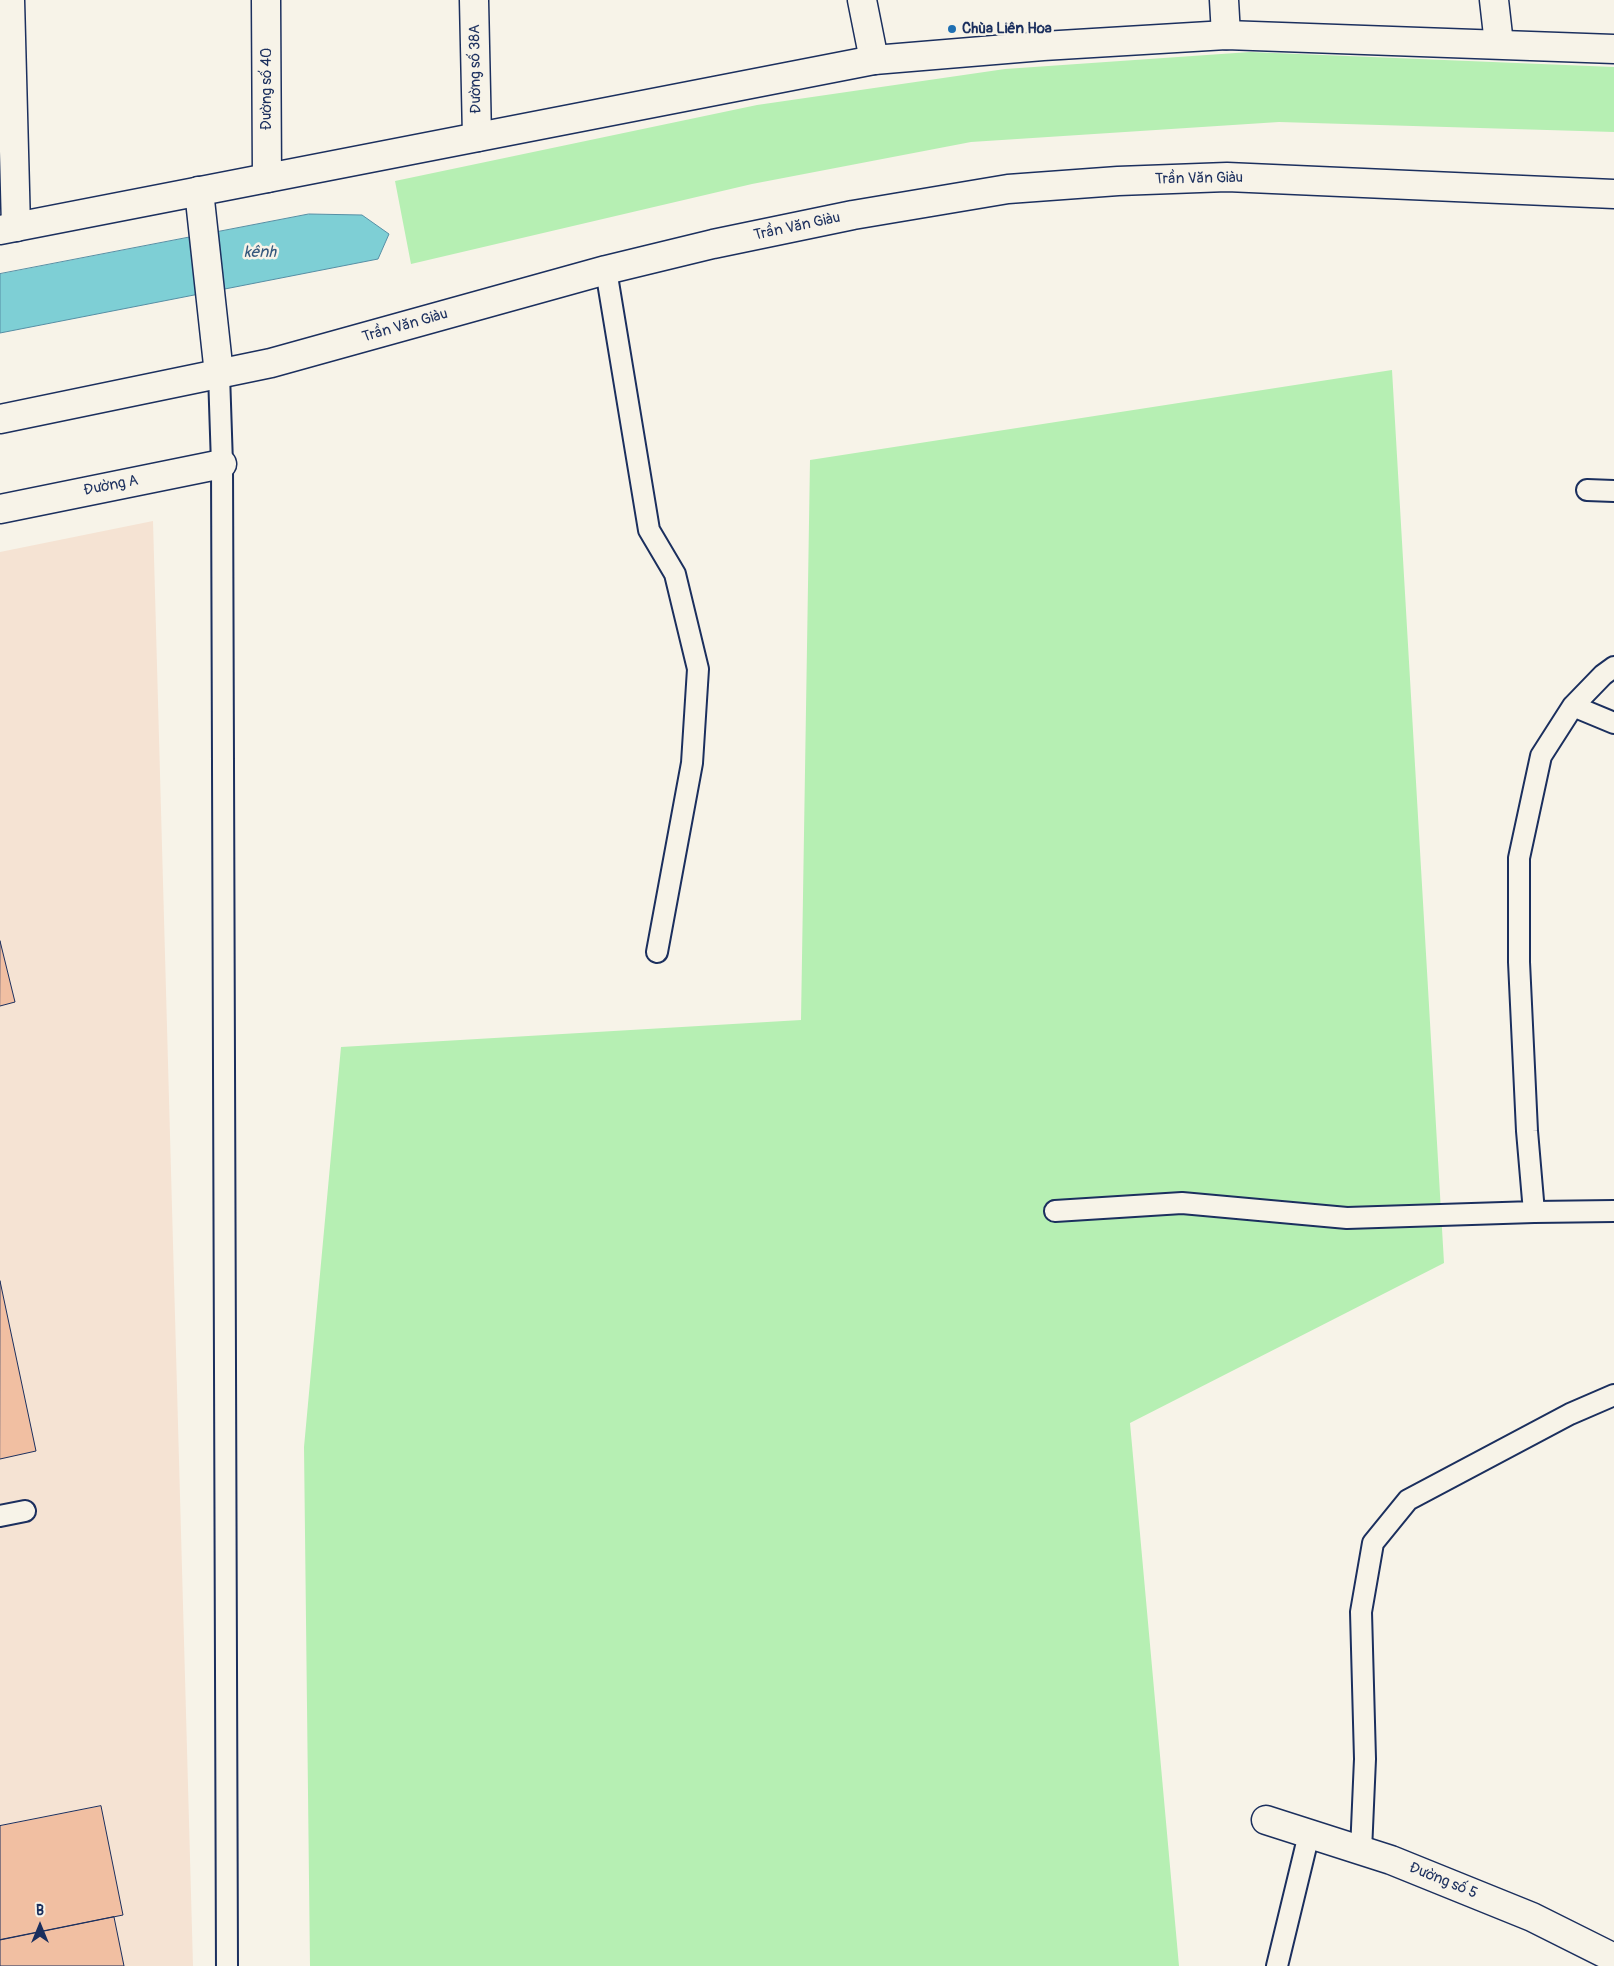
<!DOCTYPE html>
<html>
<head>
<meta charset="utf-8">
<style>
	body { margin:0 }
	#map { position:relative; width:1614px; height:1966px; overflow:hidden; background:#f7f3e8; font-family:Pangolin,sans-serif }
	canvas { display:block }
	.north { position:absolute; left:15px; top:1901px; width:50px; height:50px; -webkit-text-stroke:4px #f7f3e8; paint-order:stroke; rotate:0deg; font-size:14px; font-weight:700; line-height:20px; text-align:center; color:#1b2f5e }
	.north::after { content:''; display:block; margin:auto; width:18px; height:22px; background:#1b2f5e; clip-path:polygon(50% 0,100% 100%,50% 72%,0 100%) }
</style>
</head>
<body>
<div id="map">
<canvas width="1614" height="1966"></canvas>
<div class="north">B</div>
</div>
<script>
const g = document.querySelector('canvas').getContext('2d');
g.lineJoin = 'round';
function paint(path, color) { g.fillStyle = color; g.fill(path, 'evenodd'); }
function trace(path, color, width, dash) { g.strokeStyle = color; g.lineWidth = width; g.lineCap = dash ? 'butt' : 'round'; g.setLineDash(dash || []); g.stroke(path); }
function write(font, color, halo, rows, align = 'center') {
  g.font = font + ' Pangolin,sans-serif'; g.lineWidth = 5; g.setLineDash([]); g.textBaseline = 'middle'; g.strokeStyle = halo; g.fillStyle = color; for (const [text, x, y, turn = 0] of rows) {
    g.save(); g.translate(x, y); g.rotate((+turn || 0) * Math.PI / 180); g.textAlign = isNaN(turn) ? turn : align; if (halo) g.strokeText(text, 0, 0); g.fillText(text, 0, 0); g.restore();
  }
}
paint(new Path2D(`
	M153,521L193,1966H0V552Z`), '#f5e3d3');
paint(new Path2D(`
	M1250,52L1614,67V132L1279,122L971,142L752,184L411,264L395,181L757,105L1005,69Z
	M1392,370L1444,1263L1130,1423L1179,1966H310L304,1447L341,1047L801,1020L810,460Z`), '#b6efb3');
const water = new Path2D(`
	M309,214L362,215L389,234L378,259L0,333V274Z`);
paint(water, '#7ecfd5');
trace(water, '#568fa5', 1);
const building = new Path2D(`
	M0,941L15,1002L0,1006Z
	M0,1281L36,1451L0,1459Z
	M101,1806L123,1915L0,1940V1826Z
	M114,1917L124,1966H0V1940Z`);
paint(building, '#f1bfa2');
trace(building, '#1b2f5e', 1);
const service = new Path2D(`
	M606,270L649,530L675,574L698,669L692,763L657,952
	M219,374L222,464L227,1966
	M1587,490L1614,491
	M1573,706L1614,723
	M1055,1211L1182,1203L1347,1218L1534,1212L1614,1211
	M1534,1212L1527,1131L1519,962V858L1541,756L1573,706L1603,675L1614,667
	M0,1516L25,1511
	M1361,1851L1365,1759L1361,1612L1373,1543L1408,1500L1570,1414L1614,1395
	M1277,1966L1309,1834`);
const pedestrian = new Path2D(`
	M199,191L219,374`);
const minor = new Path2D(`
	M10,0L16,227
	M266,0L267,178
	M474,0L477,137
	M862,0L874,60
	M1224,0L1226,35
	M1494,0L1499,44
	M0,509L222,464
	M1266,1820L1391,1860L1532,1917L1614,1958`);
const secondary = new Path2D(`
	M0,230L874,60L1043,46L1226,35L1614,49
	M0,419L271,363L606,270L713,244L853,215L1008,189L1118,181L1227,177L1614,194`);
trace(service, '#1b2f5e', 24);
trace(pedestrian, '#1b2f5e', 31);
trace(minor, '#1b2f5e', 31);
trace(secondary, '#1b2f5e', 31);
trace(service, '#f7f3e8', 20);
trace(pedestrian, '#f7f3e8', 28);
trace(minor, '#f7f3e8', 28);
trace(secondary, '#f7f3e8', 28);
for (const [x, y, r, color] of [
	[952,29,5,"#1f6fb2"]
]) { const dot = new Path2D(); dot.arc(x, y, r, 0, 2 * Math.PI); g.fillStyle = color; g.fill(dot); trace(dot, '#f7f3e8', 2); }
write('bold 15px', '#1b2f5e', '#f7f3e8', [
	["Chùa Liên Hoa",962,29]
], 'left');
write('15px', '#1b2f5e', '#f7f3e8', [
	["Đường số 38A",476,69,-91],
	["Đường số 40",267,89,-90],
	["Trần Văn Giàu",1199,179,-1],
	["Trần Văn Giàu",797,227,-12],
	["Trần Văn Giàu",405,326,-16],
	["Đường A",111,486,-11],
	["Đường số 5",1443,1881,22]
]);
write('italic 16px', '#34577c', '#f7f3e8', [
	["kênh",260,253]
]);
</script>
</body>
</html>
